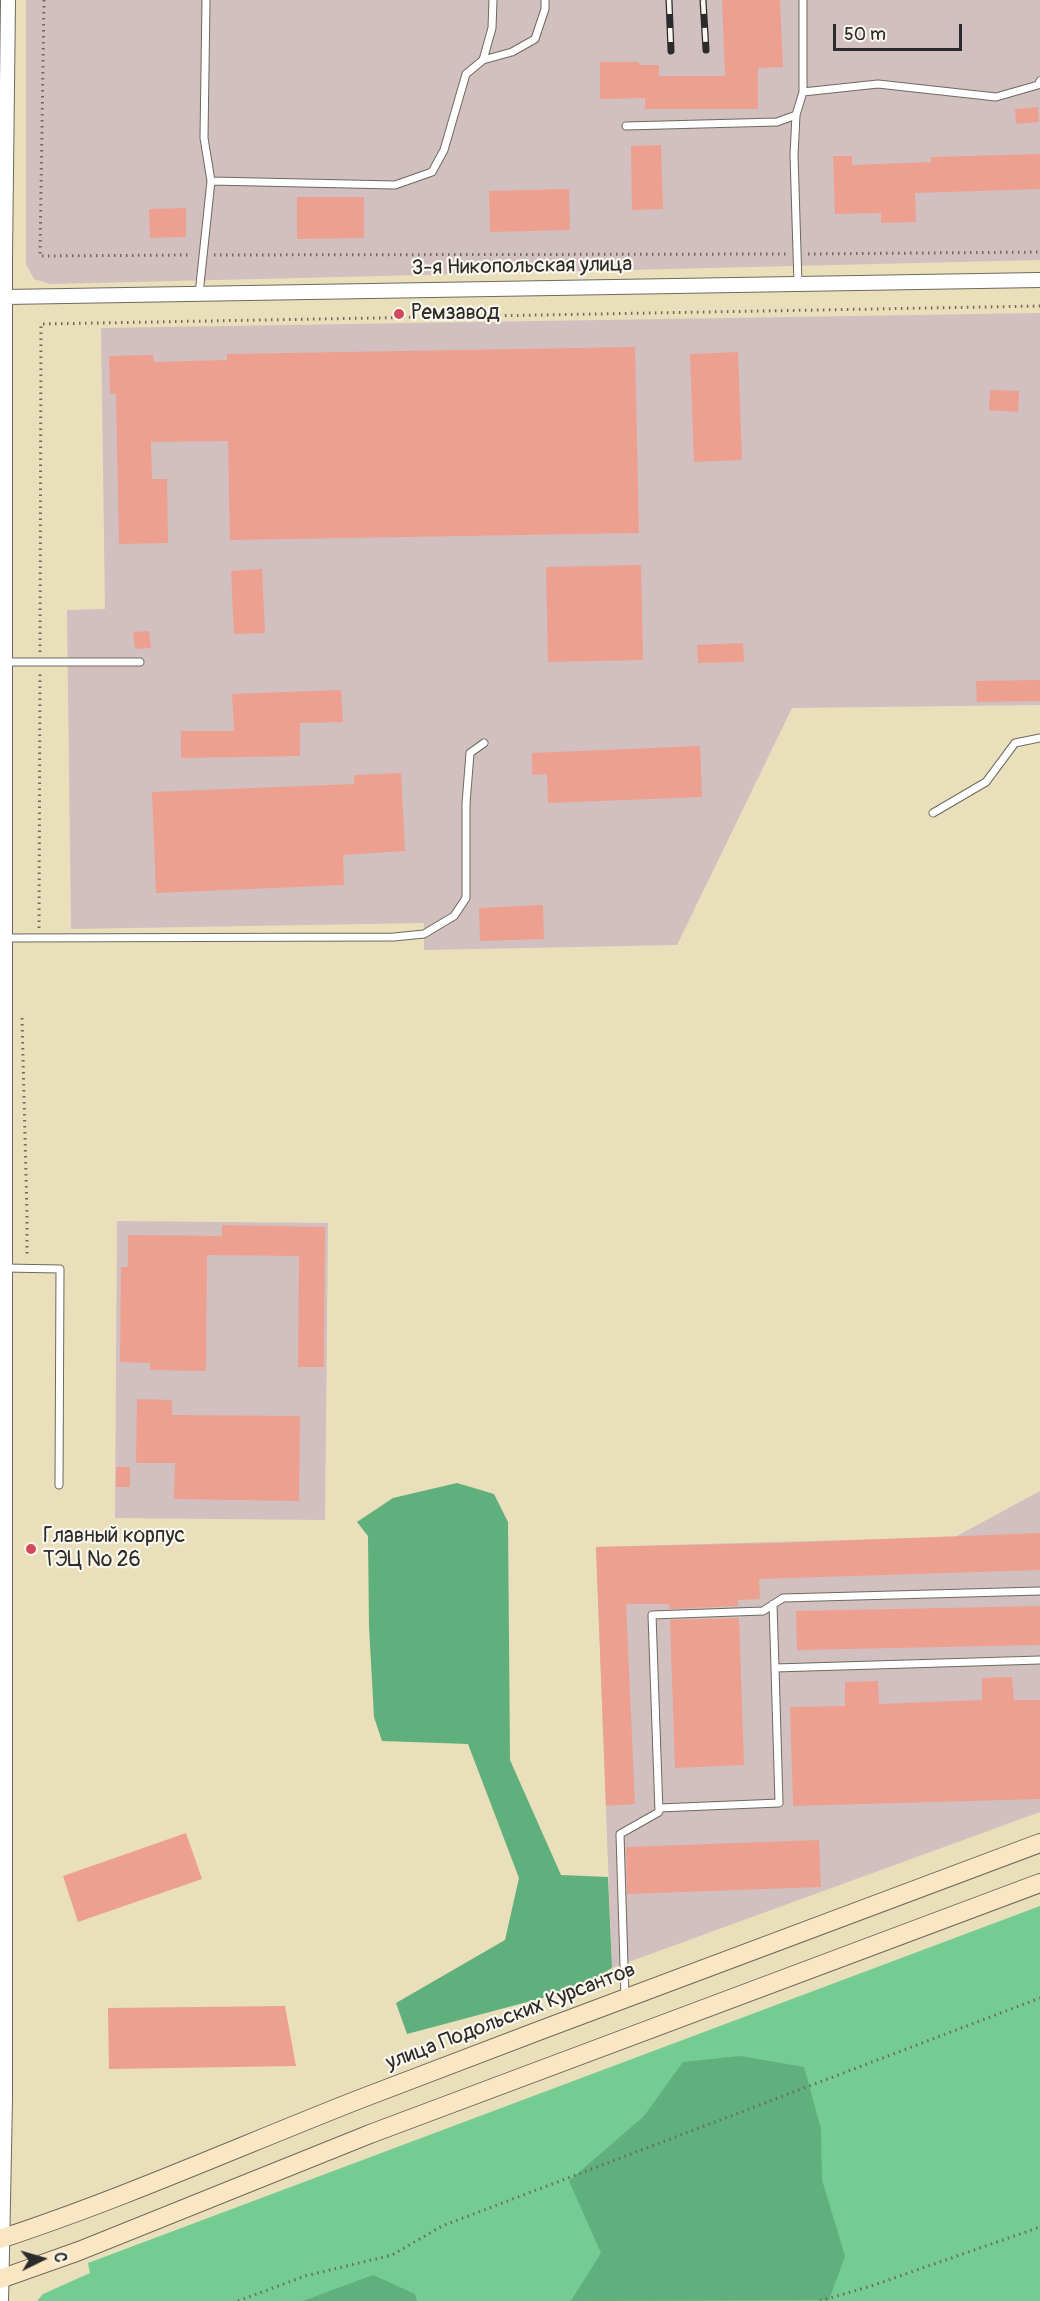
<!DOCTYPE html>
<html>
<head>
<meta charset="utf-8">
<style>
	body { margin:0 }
	#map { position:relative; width:1040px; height:2301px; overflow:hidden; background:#e9dfba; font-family:Pangolin,sans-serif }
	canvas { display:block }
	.north { position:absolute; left:12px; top:2229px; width:60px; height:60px; -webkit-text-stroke:4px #fbf7ec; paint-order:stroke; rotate:85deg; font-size:16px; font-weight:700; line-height:24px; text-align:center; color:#2b2b2b }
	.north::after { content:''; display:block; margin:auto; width:21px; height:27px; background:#2b2b2b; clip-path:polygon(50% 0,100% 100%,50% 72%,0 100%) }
	.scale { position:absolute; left:833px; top:24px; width:129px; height:27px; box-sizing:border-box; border:3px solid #2b2b2b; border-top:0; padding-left:8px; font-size:18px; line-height:21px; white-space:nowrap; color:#2b2b2b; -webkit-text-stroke:4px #fbf7ec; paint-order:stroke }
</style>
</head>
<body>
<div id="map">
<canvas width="1040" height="2301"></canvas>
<div class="north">С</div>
<div class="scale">50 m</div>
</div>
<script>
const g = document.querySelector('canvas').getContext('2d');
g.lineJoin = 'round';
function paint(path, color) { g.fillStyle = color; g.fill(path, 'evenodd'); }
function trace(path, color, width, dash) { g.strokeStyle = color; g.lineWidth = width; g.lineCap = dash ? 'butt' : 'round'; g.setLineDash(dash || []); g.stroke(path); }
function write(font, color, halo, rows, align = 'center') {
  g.font = font + ' Pangolin,sans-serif'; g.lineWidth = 4.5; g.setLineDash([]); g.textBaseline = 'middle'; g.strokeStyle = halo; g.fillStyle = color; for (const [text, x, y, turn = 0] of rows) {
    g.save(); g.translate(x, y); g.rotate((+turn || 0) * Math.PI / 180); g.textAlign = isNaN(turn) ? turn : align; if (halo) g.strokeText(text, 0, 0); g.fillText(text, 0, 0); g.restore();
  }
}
paint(new Path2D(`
	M26,0H1040V260L50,284L34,279L26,264Z
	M1040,313V705L792,708L677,945L424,950V923L71,929L67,610L105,609L101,328Z
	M117,1221L328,1223L325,1520L115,1518Z
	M1040,1491V1812L612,1968L596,1547L955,1537Z`), '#d2bfc0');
paint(new Path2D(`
	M1040,1906V2301H37L43,2294L90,2273L88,2263Z`), '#74cc92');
paint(new Path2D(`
	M457,1483L494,1494L508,1522L510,1760L561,1875L608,1877L612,1968L576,1989L407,2034L396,2003L505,1940L519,1878L468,1744L382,1741L374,1717L369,1626L368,1536L357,1522L393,1498Z
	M740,2056L804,2067L821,2129L822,2180L845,2256L829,2300L571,2301L601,2253L569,2181L644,2116L683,2062Z
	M373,2275L415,2294L417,2301H303Z`), '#5fb07c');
paint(new Path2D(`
	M722,0H780L783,67L758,68V109H645V98L600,99V62H639V65H659V76H725Z
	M1038,107L1039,122L1016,124L1015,109Z
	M661,145L663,209L632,210L631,146Z
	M1040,154V189L915,193L916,222L881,223V213L835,214L833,156H852V165L931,162V157Z
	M569,189L570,230L490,232L489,191Z
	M297,197H364V238L297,239Z
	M186,208V237L150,238L149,209Z
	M635,347L639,533L230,540L228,441L151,442L152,479H167L168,543L119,544L116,394H110L109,356L153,355L154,362L227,360V354Z
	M738,352L742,460L694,462L690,354Z
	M990,390L1019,391L1018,412L989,410Z
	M641,565L643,660L548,662L546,567Z
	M262,569L265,633L234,634L231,571Z
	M149,631L151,648L135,649L133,632Z
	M743,643L744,662L698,663L697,645Z
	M1040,680V701L977,702L976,681Z
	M341,690L343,722L300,723V756L181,758V731H234L232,694Z
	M700,746L702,797L548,803L547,774L532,775V753Z
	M401,773L405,851L343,855L344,885L156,893L152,792L354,784V775Z
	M543,905L544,939L480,941L479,908Z
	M222,1225L325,1227L324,1367H298L299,1256L207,1255L206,1371L150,1370V1363L120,1362L121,1267H128V1235L222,1236Z
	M137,1399L172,1400V1415L300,1416L299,1501L174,1499L175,1463H136Z
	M116,1467H130V1487H116Z
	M1040,1533V1570L759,1579L760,1599L738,1600V1606L669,1609V1604H626L635,1804L606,1806L596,1547L781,1543Z
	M1040,1606V1645L797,1650L796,1611Z
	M739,1618L744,1765L675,1768L670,1620Z
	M1012,1677L1014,1700H1040V1799L793,1806L790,1707L845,1706V1682L878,1681L879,1704L982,1700V1678Z
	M186,1833L202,1879L78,1922L63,1876Z
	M819,1840L821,1887L627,1894L626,1847Z
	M285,2006L296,2066L109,2069L108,2008Z`), '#eda08f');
const service = new Path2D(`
	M206,0L204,138L211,181L395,185L432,172L444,150L466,74L483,60L512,52L535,39L545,9V0
	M483,60L492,28L493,0
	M803,92L878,84L996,97L1038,85L1040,81
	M796,115L794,155L798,284
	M626,126L777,122L796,115L803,92V0
	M199,294L211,181
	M5,662H140
	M933,813L986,782L1015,743L1040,738
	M5,938L394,937L424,934L454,916L466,898V804L470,753L484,743
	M5,1268L60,1269L59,1485
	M773,1604L775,1668
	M659,1808L779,1803L775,1668L1040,1660
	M625,1998L620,1834L659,1812L652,1615L763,1611L783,1598L1040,1591`);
const minor = new Path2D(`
	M5,297L1040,280
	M1,2301L5,2100V256L8,0`);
const secondary = new Path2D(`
	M0,2239C122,2199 240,2146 360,2099C586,2012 813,1928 1040,1843
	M0,2279L79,2251L370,2134L1040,1883`);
trace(service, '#6e6a5d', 9);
trace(minor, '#6e6a5d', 16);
trace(secondary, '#6e6a5d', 20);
trace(new Path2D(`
	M44,0L40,256L192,255
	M808,254L1040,252
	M214,255L786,254
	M40,652L41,324L1040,306
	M39,928L40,673
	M22,1018L27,1214V1258
	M238,2301L305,2276L392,2255L442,2226L1040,1998
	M820,2301L871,2286L1040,2227`), '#6e6a5d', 3, [1.5, 4.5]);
trace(service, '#fff', 7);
trace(minor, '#fff', 14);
trace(secondary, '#fbe6c4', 18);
const rail = new Path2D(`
	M669,0L671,51
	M703,0L706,50`);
trace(rail, '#2b2b2b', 7);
trace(rail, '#fbf7ec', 4.5, [14]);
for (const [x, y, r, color] of [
	[399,314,6,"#d1495b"],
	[31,1549,6,"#d1495b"]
]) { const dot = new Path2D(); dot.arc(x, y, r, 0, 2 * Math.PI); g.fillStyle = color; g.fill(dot); trace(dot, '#fbf7ec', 2); }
write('21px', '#2b2b2b', '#fbf7ec', [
	["3-я Никопольская улица",522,267,-1],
	["улица Подольских Курсантов",511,2017,-21]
]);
write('21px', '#2b2b2b', '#fbf7ec', [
	["Ремзавод",411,314],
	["Главный корпус",43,1537],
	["ТЭЦ № 26",43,1561]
], 'left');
</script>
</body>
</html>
